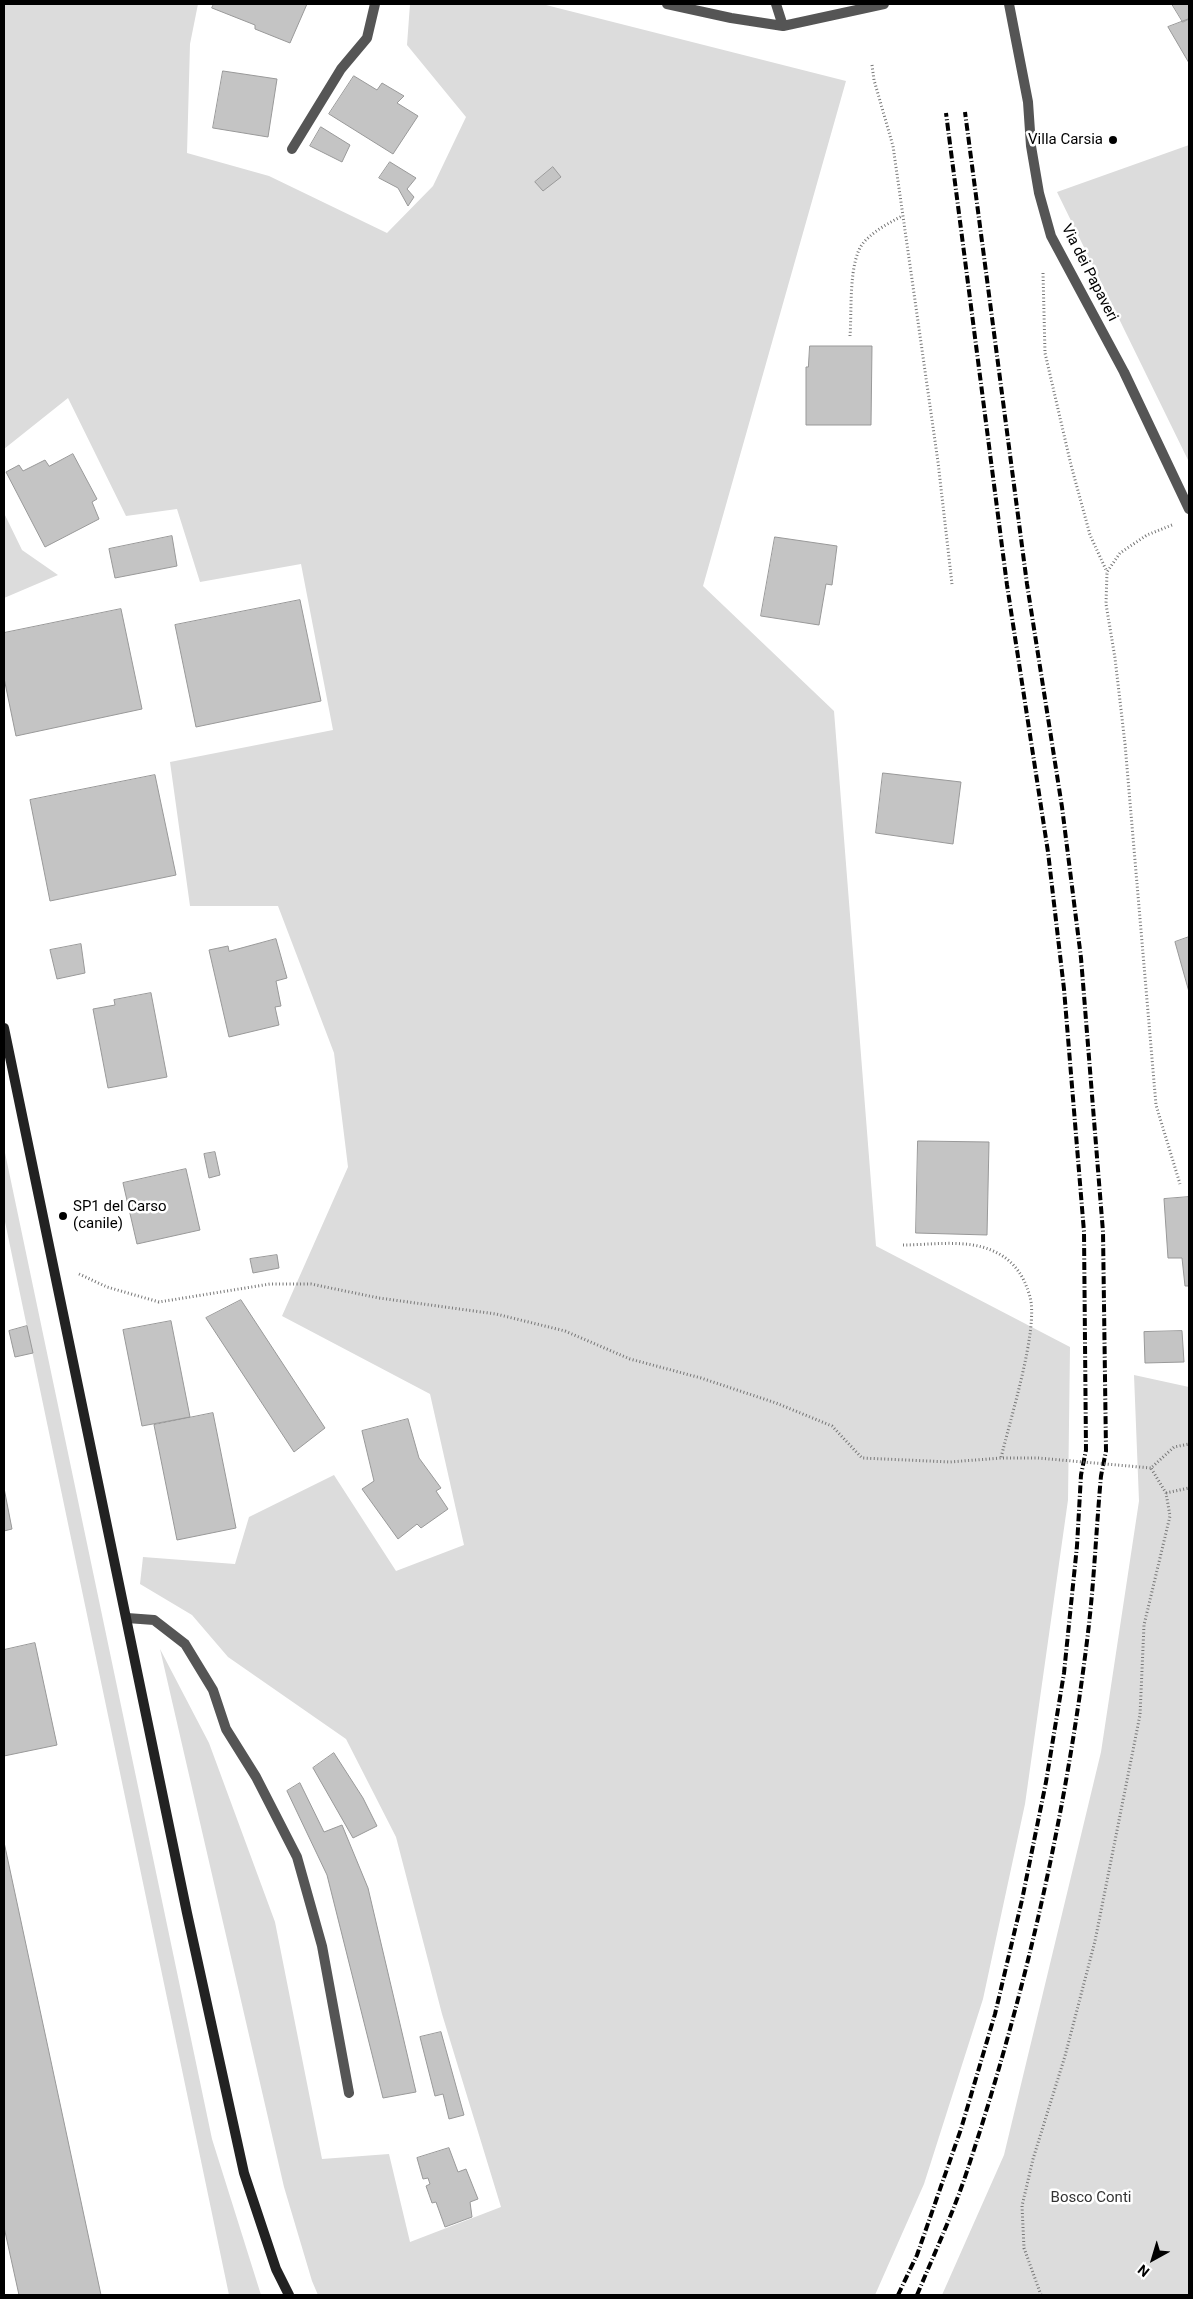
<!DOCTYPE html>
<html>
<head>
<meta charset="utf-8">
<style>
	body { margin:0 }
	#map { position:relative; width:1193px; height:2299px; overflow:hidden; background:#fff; font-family:Roboto,sans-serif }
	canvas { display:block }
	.frame { position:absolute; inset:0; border:5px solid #000; pointer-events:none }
	.north { position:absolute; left:1128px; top:2234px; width:50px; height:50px; -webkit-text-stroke:4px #fff; paint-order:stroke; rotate:219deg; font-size:14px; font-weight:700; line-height:20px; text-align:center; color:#000 }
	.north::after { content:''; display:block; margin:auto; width:18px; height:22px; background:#000; clip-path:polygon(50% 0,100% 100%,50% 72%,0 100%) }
</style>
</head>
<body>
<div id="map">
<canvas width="1193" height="2299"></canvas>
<div class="frame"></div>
<div class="north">N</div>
</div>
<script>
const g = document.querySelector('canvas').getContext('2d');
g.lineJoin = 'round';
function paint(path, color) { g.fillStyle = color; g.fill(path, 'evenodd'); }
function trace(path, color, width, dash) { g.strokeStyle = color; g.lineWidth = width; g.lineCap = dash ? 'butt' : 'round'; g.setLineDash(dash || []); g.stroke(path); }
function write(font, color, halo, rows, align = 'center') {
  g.font = font + ' Roboto,sans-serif'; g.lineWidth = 5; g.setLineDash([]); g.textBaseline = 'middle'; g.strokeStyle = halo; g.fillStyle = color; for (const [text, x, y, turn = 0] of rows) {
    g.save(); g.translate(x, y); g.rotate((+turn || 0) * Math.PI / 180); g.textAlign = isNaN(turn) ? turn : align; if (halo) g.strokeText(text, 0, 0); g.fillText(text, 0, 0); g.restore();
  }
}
paint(new Path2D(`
	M4,4H198L190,44L187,153L269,176L387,233L433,186L466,117L407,45L410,4H542L846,81L703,586L834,711L876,1246L1070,1347L1068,1500L1025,1804L983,1999L924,2184L875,2295H318L312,2281L284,2187L160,1649L209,1743L275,1922L322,2159L389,2154L410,2242L501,2207L442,2014L396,1837L346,1739L228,1657L192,1615L140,1584L143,1557L235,1564L249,1517L334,1475L396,1571L464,1545L430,1394L282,1316L348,1167L334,1053L278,906H190L170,762L333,730L301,564L200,582L177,509L126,516L68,398L4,449Z
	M1189,145V462L1057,192Z
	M4,513L22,550L58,575L4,598Z
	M4,1148L212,2139L261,2295H229L4,1217Z
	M1134,1375L1189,1387V2295H942L1004,2155L1101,1752L1139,1501Z`), '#dcdcdc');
const building = new Path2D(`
	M214,4H307L290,43L255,29V25L212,8Z
	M1172,4H1189V19L1183,22Z
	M1189,19V63L1168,27Z
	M223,71L277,79L268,137L213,128Z
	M354,76L377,90L382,83L404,96L397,103L418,116L393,154L329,114Z
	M321,127L350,145L342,162L310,146Z
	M390,162L416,178L407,189L414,197L408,206L398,188L379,178Z
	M553,167L561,177L543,191L535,182Z
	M810,346H872L871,425H806V367H808Z
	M73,454L97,499L92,502L99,519L45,547L6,472L19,465L23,471L45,460L49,466Z
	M172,536L177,566L115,578L109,549Z
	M775,537L837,546L832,585L826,584L819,625L761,616Z
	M300,600L321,701L196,727L175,625Z
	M121,609L142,709L16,736L4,678V633Z
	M883,773L961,782L953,844L876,833Z
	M155,775L176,875L50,901L30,800Z
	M1189,937V992L1175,942Z
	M276,939L287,978L276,981L281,1006L275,1007L279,1025L229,1037L209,950L228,946L229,951Z
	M81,944L85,973L57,979L50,950Z
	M151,993L167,1077L108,1088L93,1009L115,1005L114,1000Z
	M918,1141L989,1142L987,1235L916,1233Z
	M215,1152L220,1175L209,1178L204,1154Z
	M186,1169L200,1230L137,1244L123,1183Z
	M1189,1197V1286H1185L1182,1258H1168L1164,1199Z
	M277,1255L279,1268L253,1273L250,1259Z
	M241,1300L325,1428L294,1452L206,1318Z
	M171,1321L190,1417L142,1426L123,1330Z
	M27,1326L33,1353L15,1357L9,1331Z
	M1182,1331L1184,1362L1145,1363L1144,1332Z
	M213,1413L236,1528L177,1540L154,1425Z
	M408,1419L419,1458L441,1488L436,1491L448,1509L421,1528L417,1524L398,1539L362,1489L374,1481L362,1431Z
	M4,1488L12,1529L4,1531Z
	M35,1643L57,1745L4,1756V1650Z
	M334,1753L363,1798L377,1826L353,1838L313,1768Z
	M300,1783L324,1832L342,1825L368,1888L416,2092L383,2098L327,1875L287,1791Z
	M4,1842L101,2295H19L4,2227Z
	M441,2032L464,2115L449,2119L443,2094L435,2096L420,2037Z
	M449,2148L458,2172L466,2169L478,2199L470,2202L472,2217L445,2227L436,2202L432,2203L426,2186L430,2184L428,2178L423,2179L417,2158Z`);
paint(building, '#c4c4c4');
trace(building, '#999', 1);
trace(new Path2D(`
	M872,65L874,80L893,146L938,462L952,584
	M1043,273L1045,353L1071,465L1090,535L1107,572
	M850,336C852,312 848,260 864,242C875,230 889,223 902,216
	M1172,525L1147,535L1120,553L1107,572L1106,604L1115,658L1125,744L1156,1105L1180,1184
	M903,1245C930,1245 965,1239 991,1250C1013,1259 1024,1275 1030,1297C1039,1329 1009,1423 1001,1458
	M79,1274L107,1287L159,1302L270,1284H311L379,1298L496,1314L565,1331L630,1359L701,1378L776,1403L832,1426L862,1458L950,1462L1001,1458H1038
	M1166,1493L1189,1488
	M1041,2295L1024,2248L1022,2206L1033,2159L1065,2056L1095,1941L1140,1715L1144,1625L1170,1516L1166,1493L1151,1468L1174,1447L1189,1444`), '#777', 3, [1, 2.5]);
trace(new Path2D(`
	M667,4L731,18L783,26L884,4
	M776,4L783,26
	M1009,4L1028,102L1031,146L1039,193L1051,236L1124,372L1189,509
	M292,149L341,69L367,38L375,4
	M127,1618L154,1620L185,1644L213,1690L226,1729L256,1777L297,1857L322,1946L349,2093`), '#555', 10);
trace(new Path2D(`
	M4,1028L187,1913L244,2173L276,2269L289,2295`), '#222', 10);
trace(new Path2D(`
	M898,2295L917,2255L961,2129L995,2014L1022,1900L1046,1782L1064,1673L1077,1546L1081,1475L1086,1450L1084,1232L1064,989L1048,852L1007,585L946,113
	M917,2295C935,2252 955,2209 969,2165C1025,1995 1065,1819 1087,1641C1094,1586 1096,1531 1101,1476L1106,1451L1103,1232L1081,958L1062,807L1027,584L965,112`), '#000', 4, [8, 2.5, 1, 2.5]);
trace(new Path2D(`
	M1038,1458L1151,1468`), '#777', 3, [1, 2.5]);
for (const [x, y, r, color] of [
	[1113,140,5,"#000"],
	[63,1216,5,"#000"]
]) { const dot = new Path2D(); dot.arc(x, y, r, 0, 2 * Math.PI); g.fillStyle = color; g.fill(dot); trace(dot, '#fff', 2); }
write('15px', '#000', '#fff', [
	["Villa Carsia",1103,140],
	["SP1 del Carso",73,1207,"left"],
	["(canile)",73,1224,"left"]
], 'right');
write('15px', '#000', '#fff', [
	["Via dei Papaveri",1089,273,63]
]);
write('15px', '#333', '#fff', [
	["Bosco Conti",1091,2198]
]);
</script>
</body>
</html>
